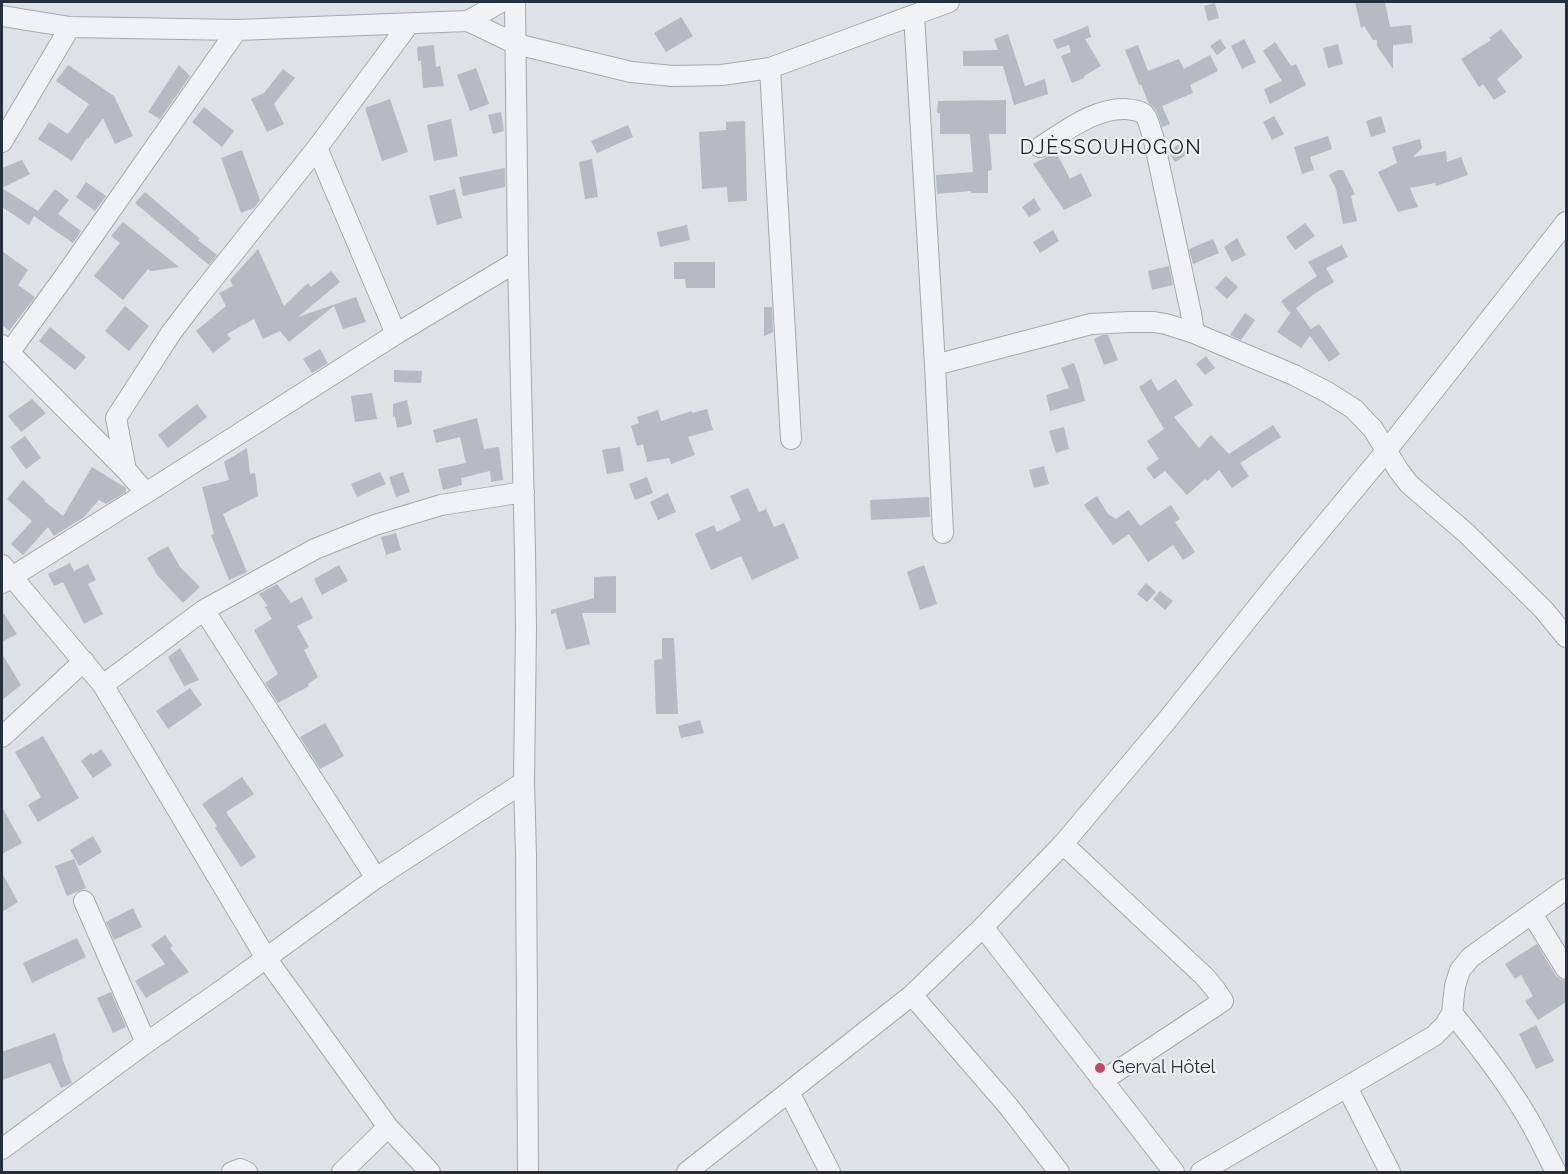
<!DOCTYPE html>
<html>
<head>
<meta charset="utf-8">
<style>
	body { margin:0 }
	#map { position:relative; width:1568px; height:1174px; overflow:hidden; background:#dee1e6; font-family:Raleway,sans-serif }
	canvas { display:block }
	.frame { position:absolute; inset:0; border:3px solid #282f3c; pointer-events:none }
</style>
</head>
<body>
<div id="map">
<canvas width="1568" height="1174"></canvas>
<div class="frame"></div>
</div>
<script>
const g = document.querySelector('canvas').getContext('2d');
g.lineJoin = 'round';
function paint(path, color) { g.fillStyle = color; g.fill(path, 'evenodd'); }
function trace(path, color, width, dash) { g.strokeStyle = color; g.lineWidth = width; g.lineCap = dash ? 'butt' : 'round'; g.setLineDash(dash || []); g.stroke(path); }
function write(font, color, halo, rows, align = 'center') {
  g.font = font + ' Raleway,sans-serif'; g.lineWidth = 4.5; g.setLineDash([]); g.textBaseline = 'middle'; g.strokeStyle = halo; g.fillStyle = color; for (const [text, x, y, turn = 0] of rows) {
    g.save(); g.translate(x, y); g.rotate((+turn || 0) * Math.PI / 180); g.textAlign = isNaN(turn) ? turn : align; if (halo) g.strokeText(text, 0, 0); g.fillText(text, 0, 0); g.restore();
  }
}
paint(new Path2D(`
	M1355,2H1385L1390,27L1411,25L1413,43L1393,45V69L1377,46V40H1373L1364,26L1361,28Z
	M1215,3L1219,18L1208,21L1204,6Z
	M681,17L693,36L666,52L654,33Z
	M1088,26L1091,37L1085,39L1101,66L1084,76V78L1072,83L1061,56L1071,52L1069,45L1057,49L1053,40Z
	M1501,29L1523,57L1497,79L1506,92L1494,100L1483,84L1479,87L1461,59L1491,40L1489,38Z
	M1008,34L1025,86L1045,79L1048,94L1014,105L1003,66H963V51L998,50L994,39Z
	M1220,39L1226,48L1217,55L1210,46Z
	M1244,39L1256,62L1242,69L1231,46Z
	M1275,42L1291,66L1296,64L1306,85L1270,104L1264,89L1282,81L1263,51Z
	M1338,44L1343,64L1328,68L1323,48Z
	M434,45L436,67L440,66L444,86L423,88L421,61H418L417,47Z
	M1138,45L1148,71L1179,59L1184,69L1210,55L1218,71L1190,85L1193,93L1162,106L1170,124L1162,127L1156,110L1148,102L1141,84L1139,85L1125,50Z
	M68,65L114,96L133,136L115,144L103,118L88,139L87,138L72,161L38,139L49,122L68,134L89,104L56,81Z
	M179,65L190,76L160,119L148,112Z
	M476,68L489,104L470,111L457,75Z
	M283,69L295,78L274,104L284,124L267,132L251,99L264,93Z
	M390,99L408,152L382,161L365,108Z
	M1006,100V134H989L992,170L988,171V193H971V191L937,194L936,175L973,172L970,134H940V113H937L938,101Z
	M204,107L234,131L222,147L192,122Z
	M501,112L504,131L493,134L488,115Z
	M1274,116L1284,134L1272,140L1263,122Z
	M1381,116L1386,132L1371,137L1366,121Z
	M451,119L458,156L434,161L427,125Z
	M745,121L747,201L728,202L727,187L702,189L699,132L726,130V122Z
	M628,125L633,137L597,153L591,141Z
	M1328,136L1332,149L1310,157L1314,170L1302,174L1294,147Z
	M1420,139L1422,148L1413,157L1446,151L1447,162L1461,157L1468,175L1436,186L1435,183L1410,188L1418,207L1398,212L1378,172L1397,163L1392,147Z
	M1183,142L1190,153L1175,162L1168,151Z
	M242,150L260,200L254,208L241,213L221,158Z
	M1056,152L1070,179L1081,173L1092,196L1064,210L1033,164Z
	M592,159L598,197L585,199L579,162Z
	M22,160L30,174L2,188L38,211L55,189L69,200L58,214L81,231L73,243L34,216L29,225L2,207V168Z
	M505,168V187L463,196L459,177Z
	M1338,170H1343L1355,194L1351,196L1357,221L1343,224L1336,189L1329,175Z
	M86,182L106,196L95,211L76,197Z
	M455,189L462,218L437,225L429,196Z
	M145,192L200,239L198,240L217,255L209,265L135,203Z
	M1034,198L1041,210L1029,217L1022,207Z
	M123,222L179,267L151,271L148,269L123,300L94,276L120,243L111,236Z
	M1305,223L1315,236L1295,250L1286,237Z
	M687,225L690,240L660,247L657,232Z
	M1053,230L1059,241L1040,253L1033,242Z
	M1237,238L1246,255L1232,262L1224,247Z
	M1213,239L1219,253L1193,264L1189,249Z
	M1342,245L1348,257L1326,268L1334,282L1314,294L1296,308L1311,329L1319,324L1340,354L1329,362L1310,336L1301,348L1277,332L1291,312H1289L1281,301L1317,276L1308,262Z
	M258,249L284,306L308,283L311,287L331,271L340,282L298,317L356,297L366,322L343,329L334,306L289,342L280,331L263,339L254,319L227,334L231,339L213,353L196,331L226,306L219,293L233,286L230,280Z
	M2,251L28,270L18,285L35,297L9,331L2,325Z
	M674,262H715V288H686L685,279H674Z
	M1169,266L1173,285L1152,290L1148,271Z
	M1226,276L1238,287L1227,299L1215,288Z
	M125,306L149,326L129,351L105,331Z
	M764,307H772L773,332L764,336Z
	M1245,313L1255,320L1241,340L1230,335Z
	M50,327L86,357L75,370L39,341Z
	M1102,335H1108L1118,360L1104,365L1094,339Z
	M320,349L328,363L312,373L303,359Z
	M1206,356L1215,368L1205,375L1196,364Z
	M1074,363L1079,377L1085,401L1050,411L1046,395L1069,388L1061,368Z
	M394,370L422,371L421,383L394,382Z
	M1151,379L1158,391L1176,379L1193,405L1174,417L1199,448L1211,435L1229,454L1273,425L1281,437L1240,463L1249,476L1232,488L1219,470L1207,481L1205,479L1187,495L1165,471L1154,479L1146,468L1159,459L1147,441L1164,429L1139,387Z
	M372,393L377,419L355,422L351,396Z
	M32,399L46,413L21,432L8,416Z
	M407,400L412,424L397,428L395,416L393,417V404Z
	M197,404L207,417L168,448L158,435Z
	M707,409L713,430L688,437L695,455L671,464L669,458L647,462L643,444L637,446L631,426L639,423L637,417L658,410L661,421L692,411V413Z
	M477,418L484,449L499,447L503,480L491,482L490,471L461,478L462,485L443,490L438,469L466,463L460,437L436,443L433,430Z
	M1064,427L1069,449L1056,453L1049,431Z
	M25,436L41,458L26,469L10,447Z
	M620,447L624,471L607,474L602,450Z
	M247,448L250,474L255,473L258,496L223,514L247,572L229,580L211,535L214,534L202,487L229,480L224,462Z
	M1044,466L1049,484L1034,488L1029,470Z
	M92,467L126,488V492L106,504L99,500L84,517L54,536L48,527L23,555L11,544L32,521L7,499L23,480L45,500L44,501L63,516Z
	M380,472L386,484L357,497L351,484Z
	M403,472L410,492L396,497L389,477Z
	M647,477L653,493L635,500L629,484Z
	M748,488L759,512L766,509L774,527L784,523L799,558L752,580L741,556L711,570L695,534L714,525L717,532L741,520L730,496Z
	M668,493L676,512L658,520L650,502Z
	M1097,496L1108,514L1116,519L1129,510L1140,526L1171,505L1180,519L1175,522L1195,552L1183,560L1173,545L1148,562L1129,534L1113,545L1084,505Z
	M929,497L930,517L871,520L870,500Z
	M396,533L401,550L386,555L381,537Z
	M168,546L180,567L200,587L183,603L158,576L147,558Z
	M70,563L74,571L88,564L96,580L88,584L103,614L84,624L63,582L54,586L48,574Z
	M339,565L348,581L322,595L314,579Z
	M924,565L937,604L920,610L907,572Z
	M616,576V613H582L590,644L566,650L556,613L551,614V610L594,598V577Z
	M1146,583L1156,592L1147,602L1137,594Z
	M277,584L291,603L302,597L313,618L297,626L309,647L304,650L318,677L308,684L309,686L278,703L265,683L278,674L254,630L272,619L265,607L268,606L259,594Z
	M1160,591L1173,601L1165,610L1153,599Z
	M2,611L17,634L2,642Z
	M662,638H674L678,714H656L654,660L662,659Z
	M180,648L199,680L184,686L168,657Z
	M2,654L21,685L2,700Z
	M190,688L202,705L168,729L156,711Z
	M700,720L704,733L681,738L678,726Z
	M325,723L344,756L320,769L300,737Z
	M43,736L79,798L38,822L28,805L41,797L15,752Z
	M101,749L112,765L93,778L81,761L91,753L93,755Z
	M242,777L254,794L226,812L256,857L241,867L215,828L217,826L202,804Z
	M2,807L22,843L2,854Z
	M93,836L102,852L79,866L70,850Z
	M74,859L86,888L67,896L55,866Z
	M2,873L18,902L2,912Z
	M133,908L142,927L114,940L106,922Z
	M165,935L173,946L170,948L189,972L146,998L135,981L165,964L151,945Z
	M77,938L86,957L32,983L23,963Z
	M1537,944L1556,976L1561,980L1566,981V1002L1538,1020L1525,1001L1533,996L1521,975L1515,979L1505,964Z
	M111,992L126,1027L113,1033L97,998Z
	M1536,1025L1554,1061L1536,1069L1519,1034Z
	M55,1033L63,1058H62L72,1083L61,1088L50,1063L2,1080V1052Z`), '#b5bac3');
const minor = new Path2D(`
	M914,15L935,365L943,533
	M2,16L70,27L237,30L468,21L516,44L631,72L673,76L722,75L770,68L949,2
	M468,21L501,2
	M770,68L791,439
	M2,142L70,27
	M1040,147C1066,131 1094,108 1126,109C1132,110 1139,110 1144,114C1149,119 1150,130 1153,136L1191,313L1194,333
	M317,148L396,334
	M2,345L126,470L146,493
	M9,353L64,277L237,30
	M935,365L1091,324L1129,322H1154L1166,324L1194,333L1294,375L1327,392L1354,409L1373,429L1399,471L1409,484L1466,533L1544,610L1566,637
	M126,470L116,418L171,333L193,304L317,148L409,24
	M2,565L103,685L266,958L388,1127L430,1172
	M2,583L146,493L396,334L518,261
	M204,610L315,549L375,525L441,505L524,492
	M103,685L204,610L376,878
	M2,737L84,661
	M524,782L526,855L528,1172
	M1063,844L1205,977L1215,989L1223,1001L1102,1081
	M84,901L146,1043
	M1532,914L1566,969
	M983,927L1174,1172
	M912,995L1009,1107L1059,1172
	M1452,1013C1479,1046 1504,1078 1526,1115C1537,1133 1546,1153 1556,1172
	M1347,1087L1390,1172
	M789,1092L830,1172
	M2,1149L146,1043L225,988L376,878L524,782L526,629L525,550L518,261L515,2
	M232,1172L240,1169L247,1172
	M342,1172L388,1127
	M687,1172L912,995L983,927L1063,844L1164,724L1279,580L1387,450L1566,222
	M1201,1172L1434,1036L1445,1025L1452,1013L1455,986L1460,970L1471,957L1566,889`);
trace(minor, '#a4a8b0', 22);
trace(minor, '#f0f2f5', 20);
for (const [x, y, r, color] of [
	[1100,1068,6,"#c44a5d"]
]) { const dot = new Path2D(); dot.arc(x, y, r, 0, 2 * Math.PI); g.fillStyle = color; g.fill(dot); trace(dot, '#edf0f4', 2); }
write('18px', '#282f3c', '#edf0f4', [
	["Gerval Hôtel",1112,1068]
], 'left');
g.letterSpacing = '1.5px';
write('20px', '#1a202c', '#edf0f4', [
	["DJÈSSOUHOGON",1111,148]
]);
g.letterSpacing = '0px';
</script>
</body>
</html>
